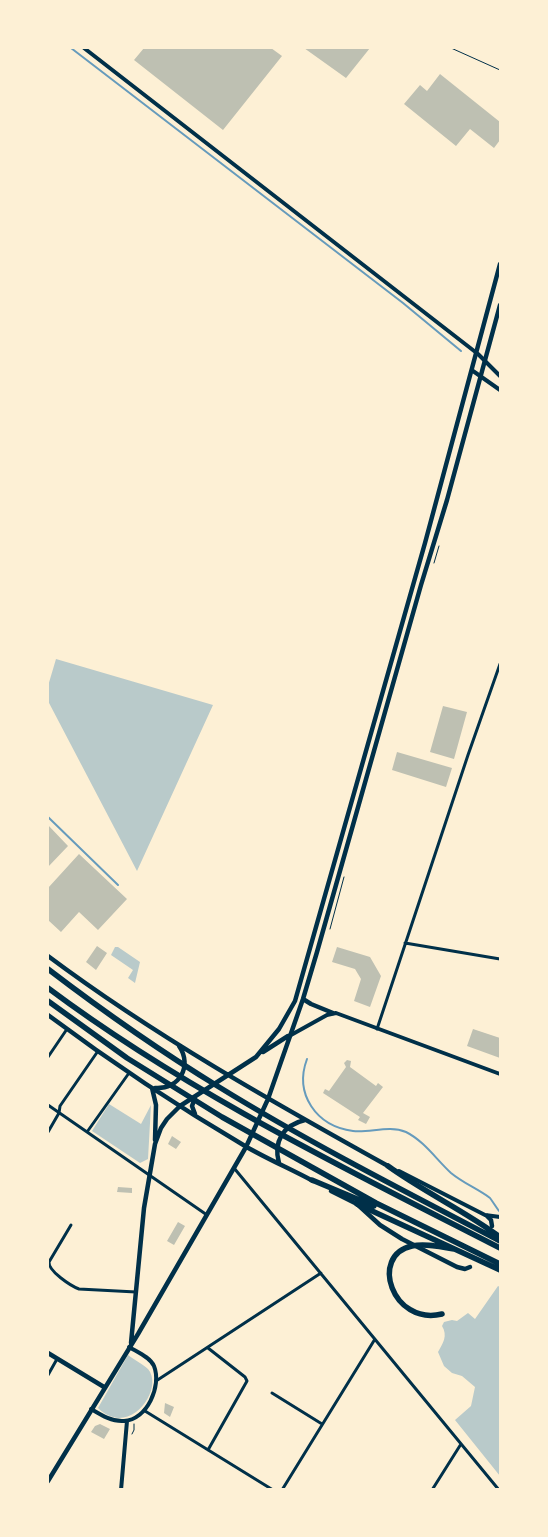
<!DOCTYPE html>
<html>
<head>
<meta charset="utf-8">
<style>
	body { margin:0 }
	#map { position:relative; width:548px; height:1537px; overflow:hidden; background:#fdf0d5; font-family:Cabin,sans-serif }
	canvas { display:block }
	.frame { position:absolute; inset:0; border:49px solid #fdf0d5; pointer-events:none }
</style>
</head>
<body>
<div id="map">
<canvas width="548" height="1537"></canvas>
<div class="frame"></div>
</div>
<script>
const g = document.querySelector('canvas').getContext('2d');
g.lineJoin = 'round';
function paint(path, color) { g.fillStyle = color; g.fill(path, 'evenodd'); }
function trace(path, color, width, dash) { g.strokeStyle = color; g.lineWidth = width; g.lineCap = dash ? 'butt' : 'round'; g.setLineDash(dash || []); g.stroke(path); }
paint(new Path2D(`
	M56,659L213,705L137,871L48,701V686Z
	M115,947H118L140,962L135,983L128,978L133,970L111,955Z
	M109,1104L141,1124L151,1105L148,1159L140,1163L92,1131Z
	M498,1286L500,1287V1476L455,1420L471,1406L475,1387L462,1376L452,1373L444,1366L438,1352C443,1343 448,1336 442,1326L444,1322L452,1320L457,1321L468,1313L475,1319Z
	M128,1355C134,1360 143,1364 148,1369C165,1389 129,1439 98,1408Z`), '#b9caca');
trace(new Path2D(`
	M71,48L403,303L461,351
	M48,817L118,885
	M307,1059C294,1094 316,1126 353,1131C370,1133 389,1125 406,1132C424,1141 436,1159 451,1173C463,1183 478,1189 490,1198C493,1202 496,1207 499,1211`), '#669bbc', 2);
paint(new Path2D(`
	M144,48H271L282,56L223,130L134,60Z
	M304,48H370L346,78Z
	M440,74L500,122V140L494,148L470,129L456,146L404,104L420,85L427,91Z
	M443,706L467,712L454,759L430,752Z
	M397,752L452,768L446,787L392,770Z
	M48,825L68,846L48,867Z
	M79,854L127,899L98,930L79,912L61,932L48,920V888Z
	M97,946L107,953L96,970L86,962Z
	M337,947L370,957L381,976L370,1007L354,1001L361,979L355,969L332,962Z
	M473,1029L500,1038V1058L467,1046Z
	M347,1060L351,1061L350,1067L376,1086L378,1083L383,1087L363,1113L370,1117L366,1124L358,1120L360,1117L323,1093L325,1089L329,1091L346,1067L344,1063Z
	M172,1136L181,1142L176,1149L168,1144Z
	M118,1187L132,1188V1193L117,1192Z
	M178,1222L185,1226L174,1245L167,1241Z
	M165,1403L174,1407L170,1417L164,1413Z
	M100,1424L110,1429L104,1439L91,1432L95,1426Z`), '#bec0b2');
trace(new Path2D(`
	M434,563L439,546
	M330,929L344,877
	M132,1434L134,1430V1424`), '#003049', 1);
trace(new Path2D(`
	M451,48L500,70`), '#003049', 1);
trace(new Path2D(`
	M405,943L500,959
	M377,1029L468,755L500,664
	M48,1057L67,1029
	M48,1105L207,1215
	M48,1132L59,1113L60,1106L98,1051
	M87,1132L129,1073
	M234,1168L499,1490
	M71,1225L49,1262C48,1271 71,1286 79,1289L136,1292
	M208,1348L245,1377L247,1381L208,1450
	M48,1375L57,1359
	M156,1381L321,1273
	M272,1393L322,1424
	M145,1411L273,1490
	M282,1490L375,1339
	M432,1490L461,1444`), '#003049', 3);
trace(new Path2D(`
	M84,48L478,354L500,376
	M473,371L500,390
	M291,1035L327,1015L336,1013L500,1074
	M399,1171L485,1215L500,1217
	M91,1409C101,1415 112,1422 124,1421C147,1420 162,1386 154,1366C150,1357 137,1352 129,1347
	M121,1490L127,1421`), '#003049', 4);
trace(new Path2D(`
	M48,956C155,1036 271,1101 388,1166
	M303,999L311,1004L333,1013
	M48,1015C111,1062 177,1106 245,1146C267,1159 291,1169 313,1181
	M263,1052L288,1036
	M152,1088L156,1105L155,1140
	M155,1088C179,1090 193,1066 179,1046
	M195,1098L192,1106L195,1114
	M279,1163C273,1142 283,1125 305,1120
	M331,1191L357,1204L380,1225L402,1239L457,1267L465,1269L470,1267
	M487,1216L491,1220L492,1226
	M131,1343L144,1208L155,1144L161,1128L167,1119L180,1106L256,1057L279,1029L295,1001L425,543L500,264
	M48,1353L104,1387
	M48,1481L138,1334L246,1147L268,1099L303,999L317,952L421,585L447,500L500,305`), '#003049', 4.5);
trace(new Path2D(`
	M48,969C103,1011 160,1051 219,1087C310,1143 406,1192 500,1241
	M48,988C187,1092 346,1169 500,1248
	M48,1001L127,1058L222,1117L376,1203L500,1264
	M388,1166C424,1192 465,1211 500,1237
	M312,1180L374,1206
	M357,1204L500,1270
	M442,1314C392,1326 369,1255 412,1246C425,1243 441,1247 454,1249`), '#003049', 5.5);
</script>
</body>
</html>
